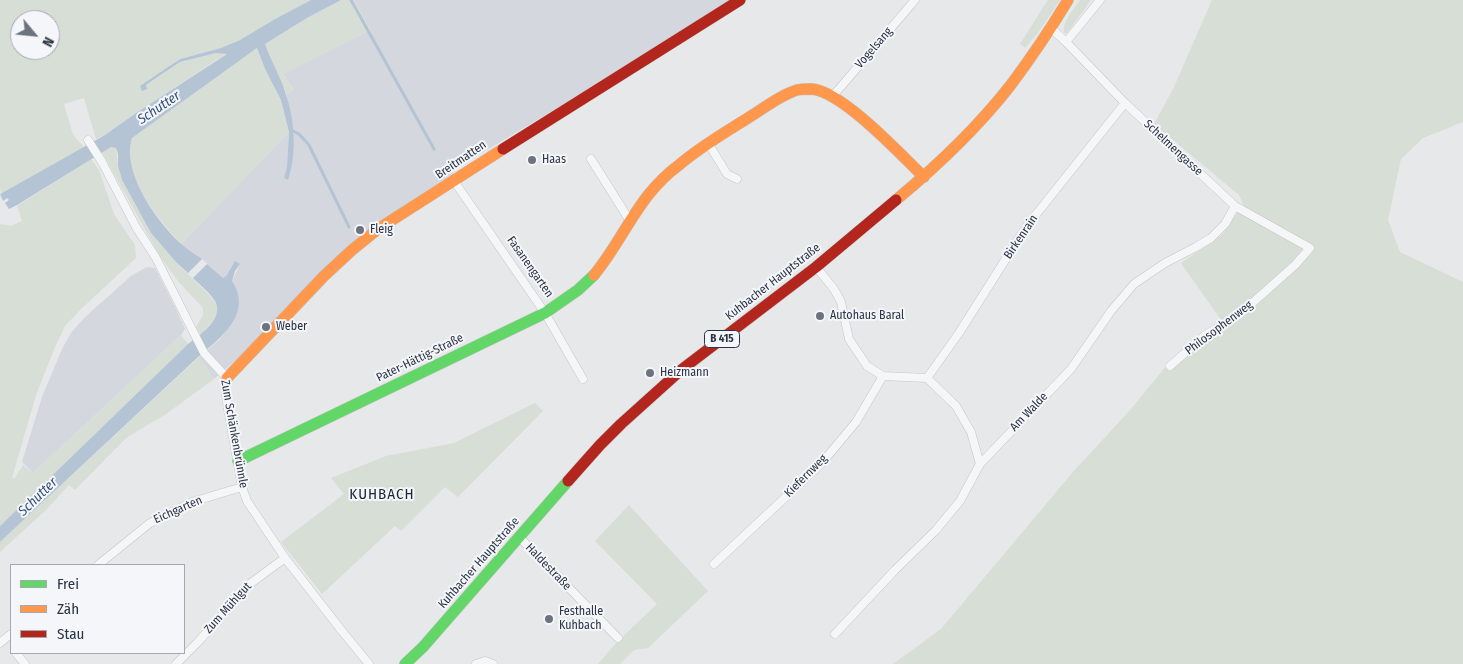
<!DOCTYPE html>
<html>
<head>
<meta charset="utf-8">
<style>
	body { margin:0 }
	#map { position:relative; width:1463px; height:664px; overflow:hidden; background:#e6e8ea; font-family:"Fira Sans Condensed",sans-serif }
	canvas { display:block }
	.legend { position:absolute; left:10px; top:564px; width:175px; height:90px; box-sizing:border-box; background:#f4f6f9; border:1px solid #a4a8b1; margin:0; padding:6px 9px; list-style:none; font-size:15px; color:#2b3445 }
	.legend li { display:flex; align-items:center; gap:10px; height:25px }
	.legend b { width:25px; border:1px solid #a4a8b1 }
	.north { position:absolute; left:10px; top:10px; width:50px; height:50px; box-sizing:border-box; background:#f4f6f9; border:1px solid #a4a8b1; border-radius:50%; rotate:118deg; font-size:14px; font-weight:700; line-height:20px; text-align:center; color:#2b3445 }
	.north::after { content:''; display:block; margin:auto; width:18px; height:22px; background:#6c737f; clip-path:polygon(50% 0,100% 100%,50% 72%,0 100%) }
</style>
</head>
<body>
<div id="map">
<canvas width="1463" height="664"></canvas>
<ul class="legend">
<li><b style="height:6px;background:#63d668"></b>Frei</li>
<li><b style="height:6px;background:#ff974d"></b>Zäh</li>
<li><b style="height:6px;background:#b3261e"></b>Stau</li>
</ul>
<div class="north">N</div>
</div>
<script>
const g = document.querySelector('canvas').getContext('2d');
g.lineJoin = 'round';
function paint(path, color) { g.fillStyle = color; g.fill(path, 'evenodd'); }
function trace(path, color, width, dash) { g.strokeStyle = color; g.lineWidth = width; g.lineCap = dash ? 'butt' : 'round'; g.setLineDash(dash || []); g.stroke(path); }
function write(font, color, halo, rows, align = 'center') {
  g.font = font + ' "Fira Sans Condensed",sans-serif'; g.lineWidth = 4; g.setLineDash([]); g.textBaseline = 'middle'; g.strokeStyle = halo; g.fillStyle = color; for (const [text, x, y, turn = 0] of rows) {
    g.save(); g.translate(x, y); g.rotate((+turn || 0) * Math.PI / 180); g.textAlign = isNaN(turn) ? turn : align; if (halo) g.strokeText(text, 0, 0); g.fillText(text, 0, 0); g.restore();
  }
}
paint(new Path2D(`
	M354,0H733L672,39L452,171L455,176L376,227L269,331L214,379L199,357L220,339L234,320L232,281L240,264L223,278L202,259L181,244L289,132L287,167L284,178L287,180L294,132L286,94L294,90L283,74L370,30Z
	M147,267L155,268L177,311L185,329L181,335L33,473L22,462L42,397L62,349L71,333L84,318L131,276Z`), '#d4d7dd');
paint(new Path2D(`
	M0,0H311L275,19L240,40L221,48L179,59L146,86L180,62L216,53H227L136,113L105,135L96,139L84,98L64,104L73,135L84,147L2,193L0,190ZM20,20H50V50H20Z
	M341,0H354L370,30L283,74L294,91L286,94L265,44L307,18Z
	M1048,0H1060L1038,33L1025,48L1020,44Z
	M1080,0H1091L1067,33H1064C1062,21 1074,9 1080,0Z
	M1212,0H1463V122L1423,138L1401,159L1388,220L1400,252L1463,282V664H893L941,629L1073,472L1131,409L1167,365L1200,336L1221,320L1181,263L1223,234L1243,204L1239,195L1154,124L1174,87Z
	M257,48L265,69L281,100L289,132L181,244C159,219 120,175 132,138Z
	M111,147L116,148L118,166L122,180L151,233L176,262L209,295L215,302L217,306V313L212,322L201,335L196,327L203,315V308L178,281L159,255L102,152Z
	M91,159L99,170L114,214L135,245L136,258L82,308L65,326L55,347L36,395L12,478H15L23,465L33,473L181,335L188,344L0,526V224L11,226L22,221L17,206Z
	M199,357L214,379L166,414L126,438L75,490L69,485L46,510L0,552V542Z
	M535,403L543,411L458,497L445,487L401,531L395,526L322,594L281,542L344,494L331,478L386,456L454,443Z
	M629,505L708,591L648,648L634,650L620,664H598L616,643L657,604L595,541Z`), '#d6ded6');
paint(new Path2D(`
	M311,0H341L307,18L265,44C271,61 281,77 286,95C295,121 297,153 288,180L284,178L287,167L289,132L281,100L265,69L257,48L132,138C121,172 157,221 180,243C187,249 195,254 202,259L188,273L176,262L151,233L122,180L118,166V154L116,148L111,147L17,205L9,209L5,203L9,200L7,198L3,201L0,194L2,193L105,135L136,113L227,54L216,53L180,62L146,85L147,89L142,91L140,86L180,59L221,48L240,40L275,19Z
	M235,261L240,264L235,271L232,281C234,284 236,288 237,291C247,320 215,342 197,358L0,542V526L188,344C199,336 225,318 215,301C209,292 200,285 193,278L207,264L223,278L227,275Z`), '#b4c4d5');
trace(new Path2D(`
	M351,0L434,149
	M291,130L299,134L309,145L349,227`), '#b4c4d5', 3);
const street = new Path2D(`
	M1051,28L1066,42L1125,103L1235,206L1310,248L1295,265L1240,314L1204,336L1170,366
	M1066,42L1100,0
	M833,96L915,0
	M88,140L102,162L136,227L156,258L204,353L227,378L225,388L228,409L242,487L247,501L285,558L342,631L369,664
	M708,143L727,174L737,179
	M591,159L630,221
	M454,181L545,313L583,379
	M816,267L834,289L841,302L849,339L867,366L883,376L927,378L956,406L971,432L980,464
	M927,378L959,333L1026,227L1125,103
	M520,538L618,638
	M714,564L821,464L856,422L883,376
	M98,565L150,523L192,502L242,487
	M835,634L895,570L936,530L960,501L980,464L1071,369L1111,311L1134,284L1165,263L1196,247L1211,238L1225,224L1235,206
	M0,643L11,634
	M16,653L25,664
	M176,664L197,643L251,583L285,558
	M476,664L485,661L493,664`);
const fast = new Path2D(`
	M238,461L545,313L578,290L594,275
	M405,664L423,647L568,481`);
const slow = new Path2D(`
	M896,200C937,166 977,128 1010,86C1031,58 1050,30 1068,0
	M594,275C615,250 629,219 649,194C658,183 668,173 679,165C700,147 724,133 748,118C763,109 780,95 797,90C801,89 808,89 812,89C843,92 901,155 924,177
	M227,378L324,276L352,250L378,229L503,149`);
const jam = new Path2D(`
	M503,149L740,0
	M568,481L600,445L621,424L681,370L816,267L896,200`);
trace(street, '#c4c6c8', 9);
trace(fast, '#c4c6c8', 12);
trace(slow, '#c4c6c8', 12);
trace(jam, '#c4c6c8', 12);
trace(street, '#f5f6f7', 8);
trace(fast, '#63d668', 11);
trace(slow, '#ff974d', 11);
trace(jam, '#b3261e', 11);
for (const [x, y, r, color] of [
	[532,160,5,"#6c737f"],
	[360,230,5,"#6c737f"],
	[820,316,5,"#6c737f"],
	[266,327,5,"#6c737f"],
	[650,373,5,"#6c737f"],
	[549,619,5,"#6c737f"]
]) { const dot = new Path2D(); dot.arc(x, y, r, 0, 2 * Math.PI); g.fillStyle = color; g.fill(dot); trace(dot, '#f4f6f9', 2); }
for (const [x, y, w] of [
	[722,339,35]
]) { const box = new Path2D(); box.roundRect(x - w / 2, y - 8.5, w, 17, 4); g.fillStyle = '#f4f6f9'; g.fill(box); trace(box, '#2b3445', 1); }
write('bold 11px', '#2b3445', null, [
	["B 415",722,339]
]);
write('12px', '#2b3445', '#f4f6f9', [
	["Vogelsang",874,48,-49],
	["Schelmengasse",1173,148,43],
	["Breitmatten",461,160,-34],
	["Birkenrain",1021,237,-56],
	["Fasanengarten",530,267,55],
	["Kuhbacher Hauptstraße",773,282,-38],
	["Philosophenweg",1219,328,-37],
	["Pater-Hättig-Straße",420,358,-26],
	["Am Walde",1029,412,-46],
	["Zum Schänkenbrünnle",234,434,80],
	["Kiefernweg",806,476,-45],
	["Eichgarten",178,510,-24],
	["Kuhbacher Hauptstraße",479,563,-49],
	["Haldestraße",548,567,46],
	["Zum Mühlgut",228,608,-48]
]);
write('12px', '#2b3445', '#f4f6f9', [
	["Haas",542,160],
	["Fleig",370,230],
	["Autohaus Baral",830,316],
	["Weber",276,327],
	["Heizmann",660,373],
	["Festhalle",559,612],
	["Kuhbach",559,626]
], 'left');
write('italic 14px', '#34527a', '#f4f6f9', [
	["Schutter",159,108,-34],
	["Schutter",38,497,-44]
]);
g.letterSpacing = '1px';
write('15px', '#1d2536', '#f4f6f9', [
	["KUHBACH",382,495]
]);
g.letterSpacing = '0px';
</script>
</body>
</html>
